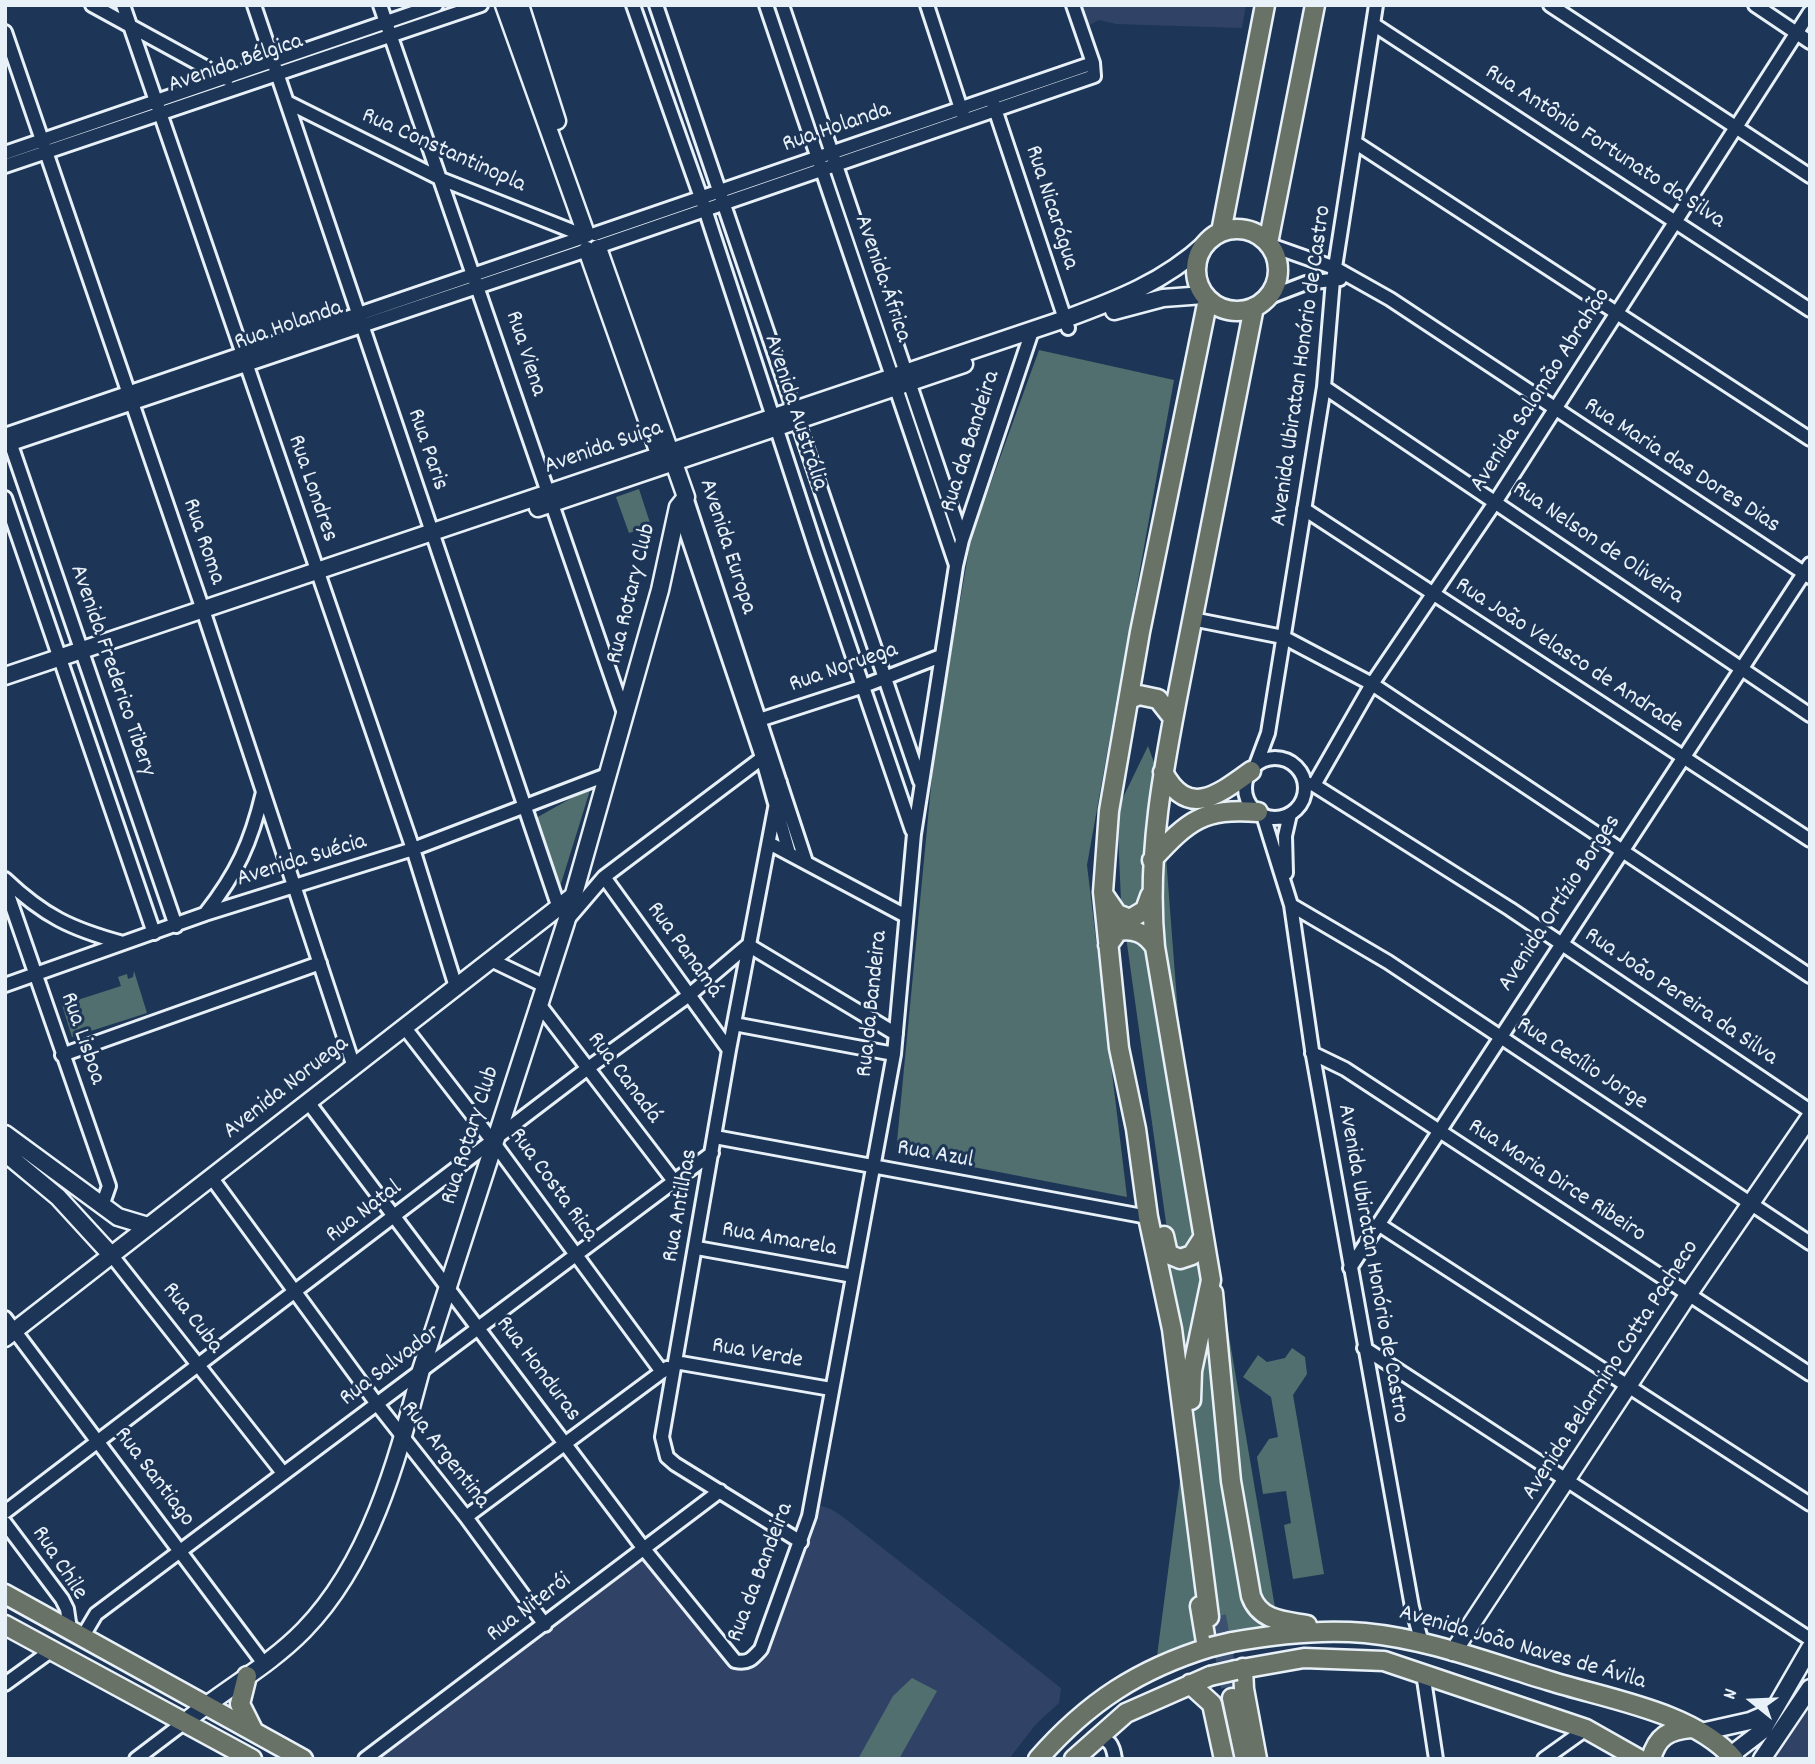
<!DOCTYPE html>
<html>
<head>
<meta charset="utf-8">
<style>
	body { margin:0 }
	#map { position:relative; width:1815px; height:1764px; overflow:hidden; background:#1d3557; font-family:Dekko,sans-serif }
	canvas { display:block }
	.frame { position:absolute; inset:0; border:7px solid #e8f1f8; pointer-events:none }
	.north { position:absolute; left:1717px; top:1666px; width:70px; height:70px; -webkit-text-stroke:5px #1d3557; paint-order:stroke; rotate:288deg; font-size:19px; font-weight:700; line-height:28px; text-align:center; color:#e8f1f8 }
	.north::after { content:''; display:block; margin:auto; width:24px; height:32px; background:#e8f1f8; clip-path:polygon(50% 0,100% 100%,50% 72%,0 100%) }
</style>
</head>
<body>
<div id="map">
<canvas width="1815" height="1764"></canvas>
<div class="frame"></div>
<div class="north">N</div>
</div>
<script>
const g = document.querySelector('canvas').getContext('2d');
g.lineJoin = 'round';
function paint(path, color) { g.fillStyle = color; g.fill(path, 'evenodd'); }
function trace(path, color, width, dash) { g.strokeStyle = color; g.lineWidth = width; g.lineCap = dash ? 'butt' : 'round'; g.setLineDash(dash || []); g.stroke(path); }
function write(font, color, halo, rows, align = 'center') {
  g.font = font + ' Dekko,sans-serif'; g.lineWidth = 6; g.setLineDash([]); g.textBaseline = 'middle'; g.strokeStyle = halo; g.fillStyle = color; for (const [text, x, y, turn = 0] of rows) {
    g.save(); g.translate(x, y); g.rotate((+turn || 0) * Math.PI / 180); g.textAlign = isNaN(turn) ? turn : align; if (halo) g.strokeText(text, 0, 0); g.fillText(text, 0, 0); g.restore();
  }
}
paint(new Path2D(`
	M1080,5H1246L1242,28L1116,24L1099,20L1087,26Z
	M811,1503L831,1509L843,1517L1061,1688L1059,1703L1036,1724L1009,1759H379L647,1552L734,1661L752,1660Z
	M1810,1702V1759H1773Z`), '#304367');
paint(new Path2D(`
	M1039,350L1174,380L1087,865L1127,1197L896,1152L935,745L971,538Z
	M639,489L651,526L629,533L616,497Z
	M1148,746L1160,779L1181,1053L1279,1631L1157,1656L1190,1403L1182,1331H1177L1165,1252L1170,1251L1121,901L1117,810Z
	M591,787L559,890L536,818Z
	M134,971L147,1013L72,1037L62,1005L121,986L118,977L127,974L128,979L133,977Z
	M1292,1348L1305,1357L1307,1374L1293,1395L1324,1574L1293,1579L1284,1525L1291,1523L1286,1491L1263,1494L1257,1457L1269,1439L1278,1437L1271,1397L1243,1377L1258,1355L1267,1362L1285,1358Z
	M912,1678L937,1691L899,1759H858L893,1696Z`), '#516f6e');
trace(new Path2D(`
	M1217,1616L1232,1698`), '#3b516f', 18, [18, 9]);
const street = new Path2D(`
	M92,5L227,79
	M123,5L413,849L456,987
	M254,5L559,908
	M380,5L625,716
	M633,5L705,209L817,552L912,830
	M656,5L920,781
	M766,5L956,565
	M782,5L962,539
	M927,5L963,115
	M1550,5L1810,176
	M1755,5L1810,42
	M1373,24L1810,310
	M5,32L203,610L354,1067
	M287,102L441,179L585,236
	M993,103L1068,328
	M1356,143L1810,439
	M5,153L436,5
	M5,166L481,5
	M595,234L1093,63
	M1270,245L1335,268L1390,299L1810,577
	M600,246L1094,76L1093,63L1073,5
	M1267,298L1306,283L1340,279
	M1324,387L1810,715
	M5,435L584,237
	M9,439L176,926
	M5,446L587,250
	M686,497L806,862
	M5,498L154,933
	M678,507L762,757L789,853
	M1304,509L1810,840
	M1192,619L1283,637L1372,684L1810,976
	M753,722L864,686L941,656
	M1245 788a30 30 0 1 1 60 0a30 30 0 1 1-60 0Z
	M1256,765L1268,733L1324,387L1333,280L1376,5
	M780,782L729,1050L662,1437L667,1457L675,1464L801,1542
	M1305,783L1314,785L1372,684L1496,501L1810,12
	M1314,785L1510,909L1810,1111
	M1263,815L1291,905L1312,1050L1412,1607L1422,1643
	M769,843L904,915
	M1286,873L1285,836L1290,814
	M604,877L729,1050
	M5,879C44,916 71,929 123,943
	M5,886L109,1186L102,1206
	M1291,905L1388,962L1810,1243
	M205,914C237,873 251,843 263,792
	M568,919L604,877L766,755
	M491,960L543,985
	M5,985L205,914L413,849L609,774
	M538,1003L674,1181
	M734,1024L894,1054
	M405,1028L494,1143L662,1372
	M1312,1053L1345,1069L1810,1374
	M62,1055L320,963
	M308,1102L644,1549L735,1661C748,1664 752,1659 761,1649L809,1516L894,1054L914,834L956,566L962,540L1032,331
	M715,1137L1148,1217
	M211,1177L377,1404L466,1517L545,1625
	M1378,1224L1810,1504
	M697,1248L853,1276
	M113,1257L283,1473
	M1350,1268L1810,564
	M5,1318L265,1665
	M1364,1348L1810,1639
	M675,1362L831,1389
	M5,1512L588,1068L688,996L748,945L896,1034
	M466,1517L667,1368
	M5,1523L62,1599L67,1609L70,1629
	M83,1636L96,1614L712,1153
	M1423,1673L1436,1759
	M5,1684L52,1650
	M1094,1738C1110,1738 1113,1745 1115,1759
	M136,1759L186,1721
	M365,1759L720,1491
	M1544,1759L1586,1729`);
const secondary = new Path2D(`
	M504,5L586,234
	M520,5L557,121
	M587,250L663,465
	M1114,311L1163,298L1204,295
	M538,508L964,364
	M5,676L1065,319C1117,300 1164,282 1206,243
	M5,1134L118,1217L148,1226
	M5,1153L58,1197L113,1257
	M5,1338L573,896
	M1453,1652L1688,1295L1810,1117
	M186,1721C225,1689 269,1666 304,1630C371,1561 397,1460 421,1370L566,922L660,590L678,507L686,497L598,248
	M1701,1732L1750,1721L1771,1712
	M1734,1759L1736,1751L1762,1731L1810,1648
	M1762,1759L1810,1688`);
const primary = new Path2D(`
	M1196 270a41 41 0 1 1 82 0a41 41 0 1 1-82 0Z
	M1221,232L1265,5
	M1268,243L1315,5
	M1208,299L1140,632L1109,811L1103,892L1119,1048L1136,1129L1148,1217L1172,1329L1209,1617
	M1130,699L1139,695L1158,699L1173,718
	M1163,772C1188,819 1218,795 1251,771
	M1152,860C1189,820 1203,808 1258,812
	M1104,895L1117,914L1130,919L1145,910L1150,896
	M1108,945L1118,931C1134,928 1146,933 1155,947
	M1164,1236L1168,1254L1180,1259L1192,1255L1203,1238
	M1213,1293L1231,1481L1251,1596C1260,1621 1284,1621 1307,1625
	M1191,1400L1192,1371L1211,1280L1155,947C1145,846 1168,746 1187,647C1209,534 1232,421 1254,307
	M5,1594L303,1759
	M1200,1606L1207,1648
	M5,1625L252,1759
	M1232,1642C1276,1634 1321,1629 1365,1633C1428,1639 1490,1663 1550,1681C1607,1699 1694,1712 1734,1759
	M1243,1668L1244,1689L1257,1759
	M1236,1670L1304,1658L1384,1661L1586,1729L1639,1759
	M247,1676L240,1704L253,1730
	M1190,1684L1212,1704L1224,1759
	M1232,1698L1245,1759
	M1038,1759C1088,1702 1139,1669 1211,1647
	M1074,1759L1126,1713L1210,1676
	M1651,1759C1657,1736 1669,1730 1691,1728`);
trace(street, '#e8f1f8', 18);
trace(secondary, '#e8f1f8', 21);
trace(primary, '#e8f1f8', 23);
trace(street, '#1d3557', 12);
trace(secondary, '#1d3557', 16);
trace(primary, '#697266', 18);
const primaryBridge = new Path2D(`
	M1211,1647L1232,1642
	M1210,1676L1236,1670`);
trace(primaryBridge, '#e8f1f8', 23, []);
trace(primaryBridge, '#697266', 18);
write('24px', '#e8f1f8', '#1d3557', [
	["Avenida Bélgica",236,65,-19],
	["Rua Holanda",837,129,-19],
	["Rua Antônio Fortunato da Silva",1604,148,33],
	["Rua Constantinopla",443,152,24],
	["Rua Nicarágua",1050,208,72],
	["Avenida África",881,279,71],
	["Rua Holanda",289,327,-19],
	["Rua Viena",524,354,72],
	["Avenida Ubiratan Honório de Castro",1303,366,-82],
	["Avenida Salomão Abrahão",1542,391,-57],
	["Avenida Austrália",794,413,72],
	["Rua da Bandeira",972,442,-72],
	["Avenida Suiça",604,449,-19],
	["Rua Paris",426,450,71],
	["Rua Maria das Dores Dias",1681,467,33],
	["Rua Londres",311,489,71],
	["Rua Roma",202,542,71],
	["Rua Nelson de Oliveira",1597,544,34],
	["Avenida Europa",726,547,72],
	["Rua Rotary Club",633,594,-76],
	["Rua João Velasco de Andrade",1568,657,33],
	["Rua Noruega",844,669,-19],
	["Avenida Frederico Tibery",111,671,71],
	["Avenida Suécia",302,862,-17],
	["Avenida Ortízio Borges",1561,904,-57],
	["Rua Panamá",683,951,54],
	["Rua João Pereira da Silva",1680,998,34],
	["Rua da Bandeira",874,1004,-84],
	["Rua Lisboa",81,1039,71],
	["Rua Cecílio Jorge",1581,1065,33],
	["Rua Canadá",623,1079,53],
	["Avenida Noruega",287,1089,-38],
	["Rua Rotary Club",472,1136,-72],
	["Rua Azul",935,1156,10],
	["Rua Maria Dirce Ribeiro",1556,1182,33],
	["Rua Costa Rica",552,1186,54],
	["Rua Antilhas",682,1206,-80],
	["Rua Natal",365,1213,-37],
	["Rua Amarela",779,1241,10],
	["Avenida Ubiratan Honório de Castro",1371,1264,80],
	["Rua Cuba",191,1319,52],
	["Rua Verde",757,1355,10],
	["Rua Salvador",391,1367,-37],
	["Rua Honduras",537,1370,53],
	["Avenida Belarmino Cotta Pacheco",1612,1371,-57],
	["Rua Argentina",444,1456,52],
	["Rua Santiago",153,1478,53],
	["Rua Chile",58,1564,57],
	["Rua da Bandeira",762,1573,-69],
	["Rua Niterói",530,1609,-37],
	["Avenida João Naves de Ávila",1522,1649,16]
]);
</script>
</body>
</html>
